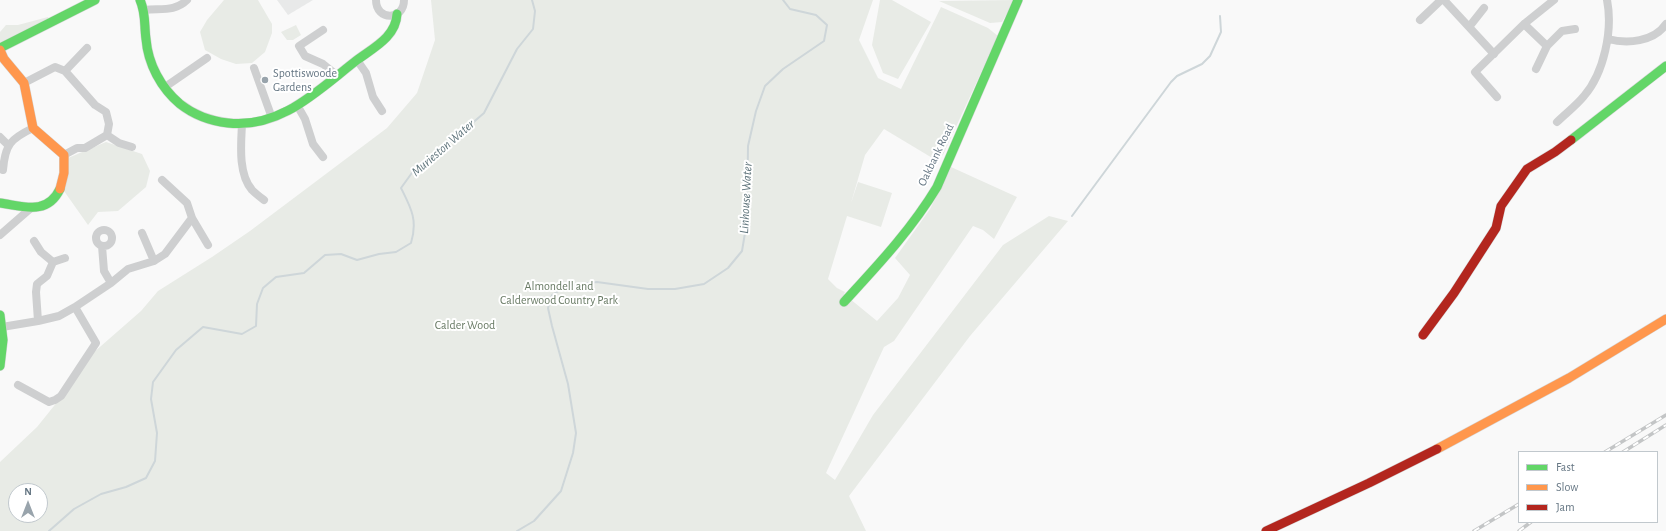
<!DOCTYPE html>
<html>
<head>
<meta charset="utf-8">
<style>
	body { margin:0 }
	#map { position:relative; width:1666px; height:531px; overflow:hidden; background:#f9f9f9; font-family:"Alegreya Sans",sans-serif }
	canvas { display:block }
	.legend { position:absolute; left:1518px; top:451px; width:140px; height:72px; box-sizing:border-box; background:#fff; border:1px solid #c1c8cd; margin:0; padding:5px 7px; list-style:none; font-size:12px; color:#657683 }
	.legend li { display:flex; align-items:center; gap:8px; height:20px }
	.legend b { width:20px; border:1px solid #c1c8cd }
	.north { position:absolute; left:8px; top:483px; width:40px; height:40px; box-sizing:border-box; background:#fff; border:1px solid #c1c8cd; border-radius:50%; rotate:0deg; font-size:11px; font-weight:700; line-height:16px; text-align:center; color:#657683 }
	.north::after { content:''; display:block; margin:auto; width:14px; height:18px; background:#99a4ac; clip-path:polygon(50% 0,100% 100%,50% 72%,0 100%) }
</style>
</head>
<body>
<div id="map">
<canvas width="1666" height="531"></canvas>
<ul class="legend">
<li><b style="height:5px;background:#63d668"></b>Fast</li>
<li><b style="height:5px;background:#ff974d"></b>Slow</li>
<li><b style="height:5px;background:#b3261e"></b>Jam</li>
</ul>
<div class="north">N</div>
</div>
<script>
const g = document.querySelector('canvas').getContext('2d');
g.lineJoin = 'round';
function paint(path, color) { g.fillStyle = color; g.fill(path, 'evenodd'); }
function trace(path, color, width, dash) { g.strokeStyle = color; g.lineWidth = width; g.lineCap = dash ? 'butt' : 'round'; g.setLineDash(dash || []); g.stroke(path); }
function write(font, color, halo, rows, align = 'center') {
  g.font = font + ' "Alegreya Sans",sans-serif'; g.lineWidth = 4; g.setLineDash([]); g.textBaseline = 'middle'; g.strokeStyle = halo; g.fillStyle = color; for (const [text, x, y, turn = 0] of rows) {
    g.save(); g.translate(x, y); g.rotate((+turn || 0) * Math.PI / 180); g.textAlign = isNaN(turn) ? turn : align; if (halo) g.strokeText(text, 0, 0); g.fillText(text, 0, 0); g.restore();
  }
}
paint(new Path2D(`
	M277,0H313L288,15Z`), '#e8e9e9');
paint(new Path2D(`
	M224,0H258L272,24V33L265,52L252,63L236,64L221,59L205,50L200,32L207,20Z
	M431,0H873L859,40L878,78L901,89L941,7L988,28L998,36L943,155L934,159L884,129L865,155L851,203L858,182L892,193L881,227L847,216L828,279L837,288L845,292L844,294L877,321L898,298L910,275L895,258L930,209L951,167L1017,197L994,239L983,230L973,226L894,341L884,347L826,473L835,480L873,415L1003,245L1049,216L1068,221L970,336L849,496L866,531H0V462L37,427L62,396L93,353L141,311L158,291L212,257L250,231L387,128L417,93L435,40ZM16,491H40V515H16Z
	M880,0H892L931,22L898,79L883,73L872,45Z
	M1015,0L1002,22L990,23L939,1Z
	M48,17L49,20L0,45V32L6,25H18Z
	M296,25L301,35L293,40H287L281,32Z
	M106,142L142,154L150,171L146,187L118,211L98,212L88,225L64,191L68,158Z`), '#e8ebe6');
trace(new Path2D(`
	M1072,216L1171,82L1177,76L1202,64L1210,56L1221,32L1220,16
	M49,531L74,509L101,494L126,487L146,478L155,461L157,433L151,399L153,382L176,350L203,327L242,334L256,326L257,304L263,288L276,277L304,273L325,255L341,254L357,260L379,254L396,252L411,243C418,220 411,208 401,188L414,170L454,139L484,113L517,49L533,29L535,11L532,0
	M517,531L534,521L561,491L573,453L576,433L568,384L552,326L548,308L552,295L567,286L597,282L648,289H675L704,284L728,268L742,251L747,221L748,146L756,111L765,86L783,69L824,41L827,25L816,15L790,9L783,0`), '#ced6d9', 2);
const fast = new Path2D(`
	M140,0C146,13 144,25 146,39C148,64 161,88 180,104C194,115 210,121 228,123C281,129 318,90 357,60C373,48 396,37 397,14
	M0,48L95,0
	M1571,140L1666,66
	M0,203C23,206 47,216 60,189
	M844,302C878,265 911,230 937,187L1018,0
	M0,315L3,340L0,366`);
const slow = new Path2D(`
	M0,50L4,59L24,83L33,128L64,155V173L60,189
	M1437,449L1569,378L1666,319`);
const jam = new Path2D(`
	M1423,335L1454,293L1496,228L1501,206L1527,169L1555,152L1571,140
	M1266,531L1369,483L1437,449`);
trace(fast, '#d5d6d7', 10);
trace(slow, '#d5d6d7', 10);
trace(jam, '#d5d6d7', 10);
trace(new Path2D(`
	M376,0C376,21 404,21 404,0
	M1444,0L1494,54
	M145,10C160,8 175,12 187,0
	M1420,20L1441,0
	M1524,24L1547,46
	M1469,27L1484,8
	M323,30L299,46L305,56L323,64L338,76
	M1608,39C1627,44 1654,42 1666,24
	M357,60L366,73L373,97L382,111
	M254,68L272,118
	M1536,69L1547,46L1562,31L1575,29
	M65,71L87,48
	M24,83L55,67L65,71L95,105L106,112L109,124L107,135L85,148H77L64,155
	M165,87L207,58
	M1497,97L1475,72L1524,24L1554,0
	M297,105L305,119L313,144L323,157
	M1557,122C1566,113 1576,106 1584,96C1604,73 1613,30 1607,0
	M242,124C241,144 238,174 252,190C256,194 260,197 264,200
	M107,135L119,143L132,147
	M0,137L8,145
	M3,170C5,145 10,139 33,128
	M162,180L187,203L192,218L208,245
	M96 238a8 8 0 1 1 16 0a8 8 0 1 1-16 0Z
	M142,233L154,261
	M0,235L31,208
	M34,241L41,252L53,262
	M102,246L104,271L111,283
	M38,321L36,292L37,284L47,276L53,262L65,258
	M2,327L38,321L59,316L75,307L111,283L128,269L154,261L165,254L192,218
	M18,385L49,402L55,400L61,396L96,343L75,307`), '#cecfd0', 8);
trace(fast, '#63d668', 9);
trace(slow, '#ff974d', 9);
trace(jam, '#b3261e', 9);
const rail = new Path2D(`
	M1605,452L1666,415
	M1623,452L1666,425
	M1474,531L1519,504
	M1519,531L1531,522`);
trace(rail, '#c3c5c6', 3.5);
trace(rail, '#fff', 2, [6]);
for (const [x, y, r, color] of [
	[265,80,4,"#99a4ac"]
]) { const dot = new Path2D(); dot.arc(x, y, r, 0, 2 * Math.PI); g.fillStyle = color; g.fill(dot); trace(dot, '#fff', 1.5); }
write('12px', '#657683', '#fff', [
	["Spottiswoode",273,73],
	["Gardens",273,87]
], 'left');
write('12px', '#657683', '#fff', [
	["Oakbank Road",936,155,-64]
]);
write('12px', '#687a64', '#fff', [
	["Almondell and",559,286],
	["Calderwood Country Park",559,300],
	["Calder Wood",465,325]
]);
write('italic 13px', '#60757c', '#fff', [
	["Murieston Water",443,148,-41],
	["Linhouse Water",746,198,-87]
]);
</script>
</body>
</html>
